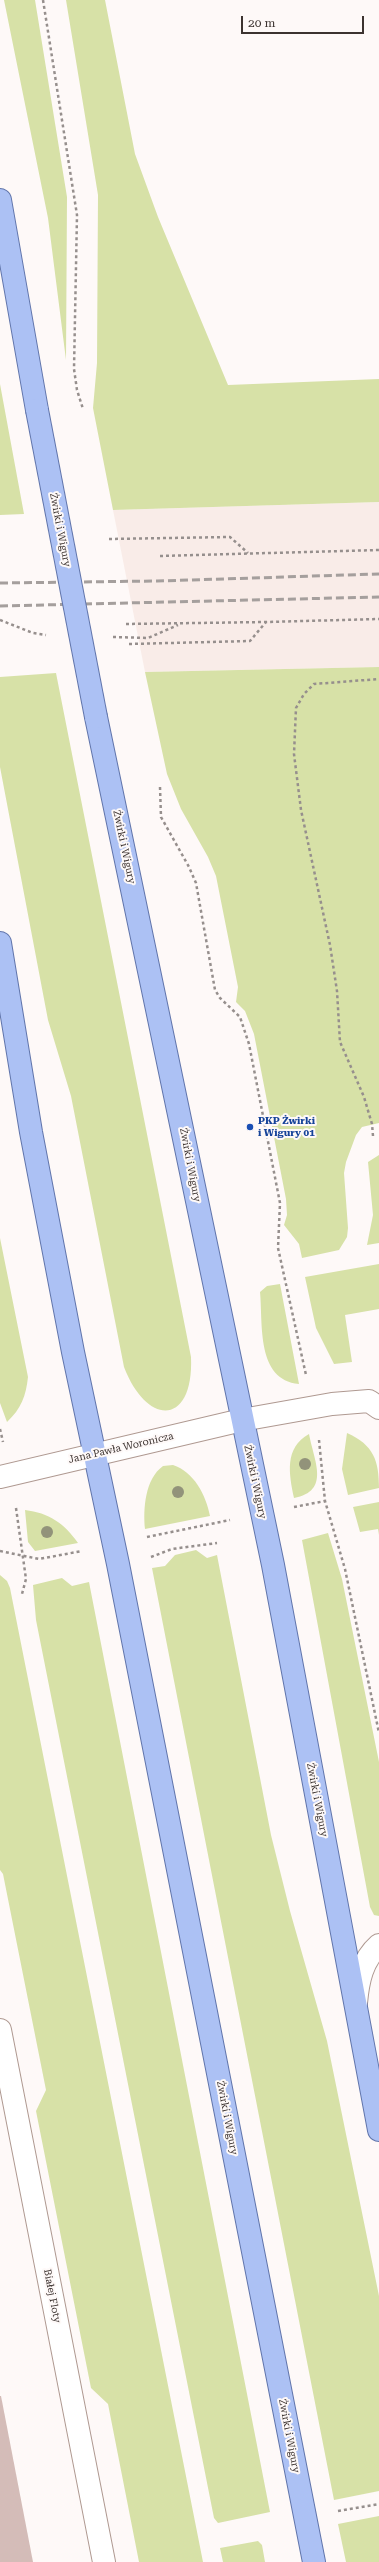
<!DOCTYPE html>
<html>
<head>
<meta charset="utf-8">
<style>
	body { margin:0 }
	#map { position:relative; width:379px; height:2562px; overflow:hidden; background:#fef9f8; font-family:"Roboto Serif",serif }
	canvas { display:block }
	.scale { position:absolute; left:241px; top:16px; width:123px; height:18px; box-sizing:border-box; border:2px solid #3c3330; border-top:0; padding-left:5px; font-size:12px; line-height:14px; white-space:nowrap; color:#3c3330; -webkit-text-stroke:3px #fef9f8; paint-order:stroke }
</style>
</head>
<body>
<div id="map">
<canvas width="379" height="2562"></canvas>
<div class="scale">20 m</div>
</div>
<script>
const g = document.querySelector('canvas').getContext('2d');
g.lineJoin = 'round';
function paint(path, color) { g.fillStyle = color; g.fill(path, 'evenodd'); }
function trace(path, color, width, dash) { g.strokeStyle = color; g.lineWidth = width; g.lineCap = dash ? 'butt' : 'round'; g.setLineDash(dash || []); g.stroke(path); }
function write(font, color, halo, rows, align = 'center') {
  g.font = font + ' "Roboto Serif",serif'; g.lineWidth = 4; g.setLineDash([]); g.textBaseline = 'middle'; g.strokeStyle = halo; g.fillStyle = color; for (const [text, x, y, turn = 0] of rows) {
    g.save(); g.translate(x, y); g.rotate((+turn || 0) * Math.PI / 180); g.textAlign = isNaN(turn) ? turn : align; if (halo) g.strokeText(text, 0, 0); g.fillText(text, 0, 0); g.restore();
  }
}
paint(new Path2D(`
	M379,502V667L145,672L113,510Z`), '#f9ece8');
paint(new Path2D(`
	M4,0H35L67,197L66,360L48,218Z
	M66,0H105L135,154L158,217L228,385L379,379V502L113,510L93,408L97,363L98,195Z
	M0,384L24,514L0,515Z
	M379,667V1123L362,1127L356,1135L346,1162L344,1173L348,1228L347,1237L339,1250L302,1258L299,1244L284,1225L287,1215L286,1199L254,1034L245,1011L236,1002L238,987L216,876L208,857L181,809L167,774L145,672Z
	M56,673L191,1357C194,1426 147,1427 124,1367L71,1096L48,1020L0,767V677Z
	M379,1155V1243L367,1245L373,1215L368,1162Z
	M0,1238L28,1377C26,1396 21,1409 7,1422L0,1403Z
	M379,1264V1309L345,1315L352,1362L334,1364L316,1328L305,1277Z
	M280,1284L299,1384C256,1380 263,1324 260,1292L267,1286Z
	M347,1433C374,1445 379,1461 379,1488L348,1495L342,1469Z
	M309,1434C314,1461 331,1491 294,1498C289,1474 284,1448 309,1434Z
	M173,1465C194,1472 206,1495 210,1516L145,1529C143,1509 145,1479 163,1466Z
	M379,1502V1535L378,1529L360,1532L353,1507Z
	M25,1510C49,1513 64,1523 78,1543L35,1551L28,1542Z
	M328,1533L342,1579L379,1762V1916L374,1915L370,1907L302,1540Z
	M196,1550L207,1558L217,1555L271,1835L290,1911L327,2041L379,2296V2491L334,2500L152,1568L165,1566L175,1555Z
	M0,1575L7,1581L10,1588L203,2562H139L108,2404L91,2388L36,2111L46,2090L3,1874L0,1870Z
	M62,1578L72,1586L89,1582L270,2512L218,2523L214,2518L36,1620L33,1585Z
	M379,2516V2562H346L338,2524Z
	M258,2541L262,2545L265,2562H223L220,2548Z`), '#d7e1a7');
paint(new Path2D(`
	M0,2396H1L33,2562H0Z`), '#d4bcb8');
const minor = new Path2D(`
	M0,1477L242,1420L332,1404L369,1401L379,1408
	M356,2003C358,1981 362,1960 379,1945
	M0,2030L104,2562`);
const major = new Path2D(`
	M0,200L37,410
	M96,717L273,1565L379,2130
	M0,943L31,1132L73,1352L118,1564L314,2562`);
trace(minor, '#af9991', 24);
trace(major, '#6175ab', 24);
trace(new Path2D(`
	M43,0L77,215L74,369L77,390L83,409
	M109,539L230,537L248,553
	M160,556L379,550
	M0,620L33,633L46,635
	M126,624L266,622
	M113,637L148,638L178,625
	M129,644L250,641L266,622L379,619
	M160,787L161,817L189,867L196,883L215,990L220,998L240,1017L249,1044L280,1203L278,1248L306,1375
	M373,1136L372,1124L364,1097L340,1042L337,991L330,945L301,810L294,754L296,708L304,694L314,684L379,679
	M0,1429L3,1442
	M319,1440L325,1501L345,1569L379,1733
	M294,1507L325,1501
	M16,1508L26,1579L22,1594
	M147,1537L230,1520
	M0,1551L39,1559L82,1551
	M151,1557L172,1549L217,1543
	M338,2511L379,2504`), '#968f8d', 2.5, [3, 3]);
trace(minor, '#fff', 22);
trace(major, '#acc1f4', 22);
trace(new Path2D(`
	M0,583L157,581L379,574
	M0,606L379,597`), '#a59f9d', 3, [8, 4]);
const majorBridge = new Path2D(`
	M37,410L96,717`);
trace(majorBridge, '#6175ab', 24, []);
trace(majorBridge, '#acc1f4', 22);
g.fillStyle = '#92937a';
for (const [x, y] of [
	[305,1464],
	[178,1492],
	[47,1532]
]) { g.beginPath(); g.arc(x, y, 6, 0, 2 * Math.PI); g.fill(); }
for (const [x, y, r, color] of [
	[250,1127,4,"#1a4fb4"]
]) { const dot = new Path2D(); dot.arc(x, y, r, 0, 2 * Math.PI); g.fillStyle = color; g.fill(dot); trace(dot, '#fef9f8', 1.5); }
write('10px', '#3c3330', '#fef9f8', [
	["Żwirki i Wigury",60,530,79],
	["Żwirki i Wigury",124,847,78],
	["Żwirki i Wigury",190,1165,79],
	["Jana Pawła Woronicza",121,1448,-13],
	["Żwirki i Wigury",255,1482,78],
	["Żwirki i Wigury",317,1800,79],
	["Żwirki i Wigury",227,2118,79],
	["Białej Floty",52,2296,79],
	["Żwirki i Wigury",289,2436,79]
]);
write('bold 10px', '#164399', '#fef9f8', [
	["PKP Żwirki",258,1121],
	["i Wigury 01",258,1133]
], 'left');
</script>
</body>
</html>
